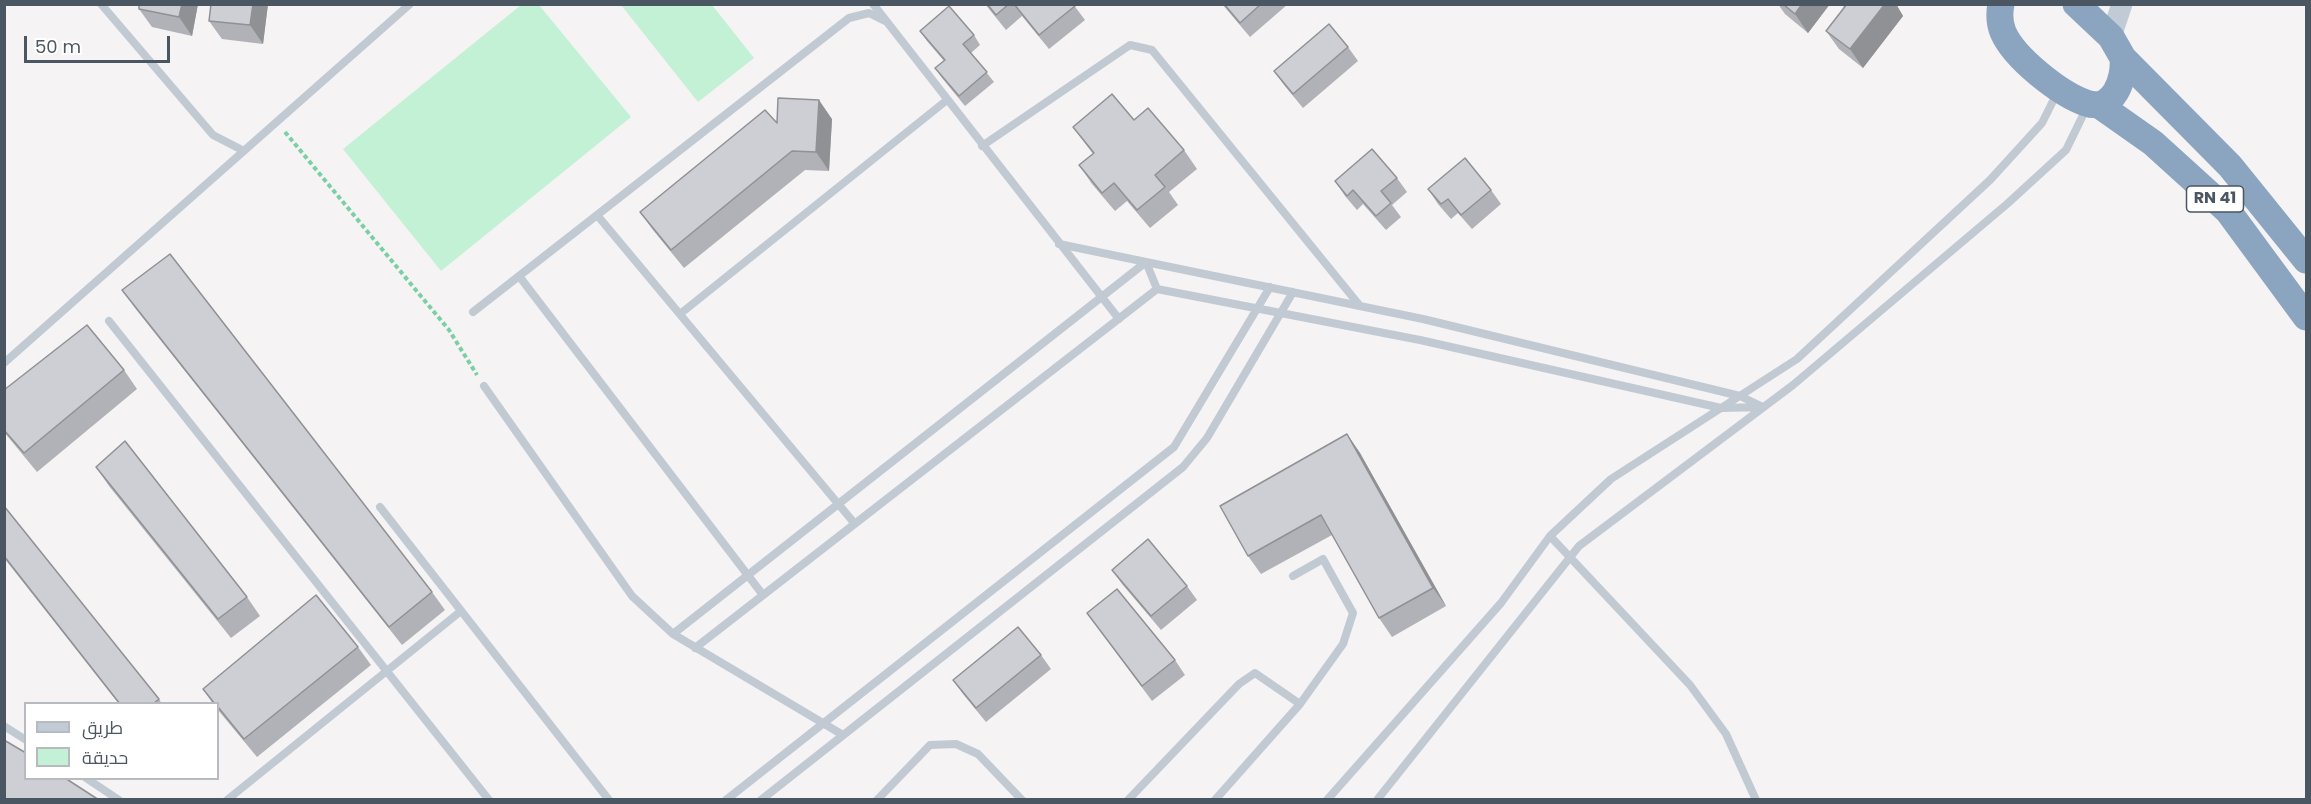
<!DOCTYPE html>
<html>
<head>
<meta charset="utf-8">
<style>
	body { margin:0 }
	#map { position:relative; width:2311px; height:804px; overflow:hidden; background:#f5f3f3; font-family:Poppins,Cairo,sans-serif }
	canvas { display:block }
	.frame { position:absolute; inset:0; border:6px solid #4a5661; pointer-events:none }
	.legend { position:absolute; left:24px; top:702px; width:195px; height:78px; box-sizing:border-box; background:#fff; border:2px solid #b7bbc0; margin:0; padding:8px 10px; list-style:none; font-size:18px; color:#4a5661 }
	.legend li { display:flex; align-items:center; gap:12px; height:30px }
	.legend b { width:30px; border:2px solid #b7bbc0 }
	.scale { position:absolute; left:24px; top:36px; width:146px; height:27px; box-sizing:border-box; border:3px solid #4a5661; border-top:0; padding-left:8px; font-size:18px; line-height:21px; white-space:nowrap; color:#4a5661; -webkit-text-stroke:4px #fff; paint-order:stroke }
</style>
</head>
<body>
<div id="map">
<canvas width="2311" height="804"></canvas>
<div class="frame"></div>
<ul class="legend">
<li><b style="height:8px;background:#c1cbd6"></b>طريق</li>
<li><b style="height:16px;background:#c3f1d5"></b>حديقة</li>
</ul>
<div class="scale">50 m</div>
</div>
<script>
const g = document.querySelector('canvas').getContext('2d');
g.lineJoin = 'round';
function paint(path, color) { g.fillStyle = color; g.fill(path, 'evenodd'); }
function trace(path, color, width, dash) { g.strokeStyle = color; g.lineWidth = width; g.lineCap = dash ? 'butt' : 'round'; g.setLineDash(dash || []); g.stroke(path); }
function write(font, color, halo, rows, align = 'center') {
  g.font = font + ' Poppins,sans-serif'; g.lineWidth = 4.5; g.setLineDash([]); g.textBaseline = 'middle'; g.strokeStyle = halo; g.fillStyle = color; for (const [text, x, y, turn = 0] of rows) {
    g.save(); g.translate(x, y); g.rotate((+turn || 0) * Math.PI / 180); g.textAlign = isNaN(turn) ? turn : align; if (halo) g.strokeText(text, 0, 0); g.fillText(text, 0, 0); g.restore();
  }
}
paint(new Path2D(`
	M521,5H539L631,117L441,271L343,149Z
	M621,5H712L754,58L698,102Z`), '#c3f1d5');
trace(new Path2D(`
	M285,132L449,330L477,375`), '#7ad0a6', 4, [4.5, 3]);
trace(new Path2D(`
	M101,4L213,135L244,151
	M873,4L1119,319
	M982,146L1130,45L1152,50L1360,306
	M597,215L855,524
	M1059,244L1146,262L1157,289
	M519,276L763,595
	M473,312L849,18L869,13L885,21
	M680,314L947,100
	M109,321L489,800
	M4,363L410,4
	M484,386L632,596L673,634L843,735
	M380,507L609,800
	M1550,536L1690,685L1726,734L1756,800
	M673,634L1146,262L1423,319L1740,396L1763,407
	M695,648L1157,289L1420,340L1721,408L1762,407
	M4,726L26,740
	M86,778L119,800
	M227,800L461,611
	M726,800L1174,447L1270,287
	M761,800L1183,467L1207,438L1293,292
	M877,800L930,745L956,744L978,754L1022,800
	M1128,800L1239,684L1255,673L1300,704
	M1215,800L1300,704L1343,644L1353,613L1323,559L1293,576
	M1327,800L1501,603L1550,536L1611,479L1797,359L1990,180L2042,123L2057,93
	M1377,800L1579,546L1793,385L2007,204L2066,150L2086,109`), '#c1cad2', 8);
trace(new Path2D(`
	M2111,37L2122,4`), '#c1cbd6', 21);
trace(new Path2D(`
	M2001,4C1999,14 1999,22 2003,32C2014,58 2060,94 2086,103C2114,113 2125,78 2123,58
	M2076,4L2111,37L2123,58L2230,166L2306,260
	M2099,105L2153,143L2228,211L2306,317`), '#8ba5c1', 27);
paint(new Path2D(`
	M198,4L192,36L152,27L139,9Z
	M211,4H268L263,44L222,39L209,21Z
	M985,4H1073L1085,20L1049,49L1022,16L1006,30Z
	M1222,4H1288L1250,37Z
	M1778,4H1830L1808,33L1785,14Z
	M1841,4H1896L1903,16L1863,68L1839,49L1826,31L1844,7Z
	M920,31L974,35L980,45L971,53L994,82L965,106L942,78L935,68L944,61L927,41Z
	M1348,47L1358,61L1303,108L1284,85L1274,71Z
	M832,119L829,171L805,170L684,268L653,230L640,212L777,123Z
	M1134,120L1184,150L1197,169L1169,192L1178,205L1150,228L1127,201L1115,211L1092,184L1079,165L1093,154L1073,127Z
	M1397,178L1407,192L1392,205L1401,217L1386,230L1363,204L1357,210L1345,196L1335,181Z
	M1428,189L1491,190L1501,204L1472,229L1458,213L1451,219L1438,204Z
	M122,290L432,592L445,610L402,645L135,308Z
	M124,370L137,389L37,472L4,432V390Z
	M1347,434L1360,453L1446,606L1392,637L1379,618L1332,535L1261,574L1248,556Z
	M96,467L247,597L260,616L231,638L109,486Z
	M4,506L159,699L162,704H119L4,558Z
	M1112,570L1187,586L1197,600L1161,630L1122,584Z
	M1087,613L1175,660L1185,675L1152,701Z
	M358,647L371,665L257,757L218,710V704H213L203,689Z
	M1041,655L1051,669L986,722L963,694L953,680Z`), '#b0b2b7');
paint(new Path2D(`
	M182,4H198L192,36L179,17Z
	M253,4H268L263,44L250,25Z
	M1802,4H1830L1808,33L1795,14Z
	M1885,4H1896L1903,16L1863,68L1850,49Z
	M819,100L832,119L829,171L816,152Z
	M1347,434L1360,453L1446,606L1433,588Z`), '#909195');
const building = new Path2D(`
	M139,4H182L179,17L139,9Z
	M211,4H253L250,25L209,21Z
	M987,4H1009L996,15Z
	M1014,4H1073L1075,6L1039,35Z
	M1224,4H1261L1240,23Z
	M1783,4H1802L1795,14Z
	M1847,4H1885L1850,49L1826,31Z
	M949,6L974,35L963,44L987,72L959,96L935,68L945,60L920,31Z
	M1329,24L1348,47L1293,94L1274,71Z
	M1112,94L1134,120L1148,108L1184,150L1155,175L1165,187L1137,210L1114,183L1102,193L1079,165L1094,153L1073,127Z
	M778,98L819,100L816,152L792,151L671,250L640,212L765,110L777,123Z
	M1372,149L1397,178L1381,191L1391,203L1376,216L1353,190L1347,196L1335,181Z
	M1465,158L1491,190L1461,215L1448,199L1441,204L1428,189Z
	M170,254L432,592L389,627L122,290Z
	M87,325L124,370L24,453L4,430V390Z
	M1347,434L1433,588L1379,618L1321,515L1248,556L1220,506Z
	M125,441L247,597L218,619L96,467Z
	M4,506L159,699L153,704H120L4,556Z
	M1148,539L1187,586L1151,616L1112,570Z
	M1117,589L1175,660L1142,686L1087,613Z
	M316,595L358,647L244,739L218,707V704H215L203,689Z
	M1018,627L1041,655L976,708L953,680Z
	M4,740L26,753V778H65L99,800H4Z`);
paint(building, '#cdcfd5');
trace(building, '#909195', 1.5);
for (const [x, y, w] of [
	[2215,199,57]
]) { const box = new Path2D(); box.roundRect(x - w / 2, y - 13, w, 26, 4.5); g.fillStyle = '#fff'; g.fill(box); trace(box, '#4a5661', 1.5); }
write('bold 16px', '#4a5661', null, [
	["RN 41",2215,199]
]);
</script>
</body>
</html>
